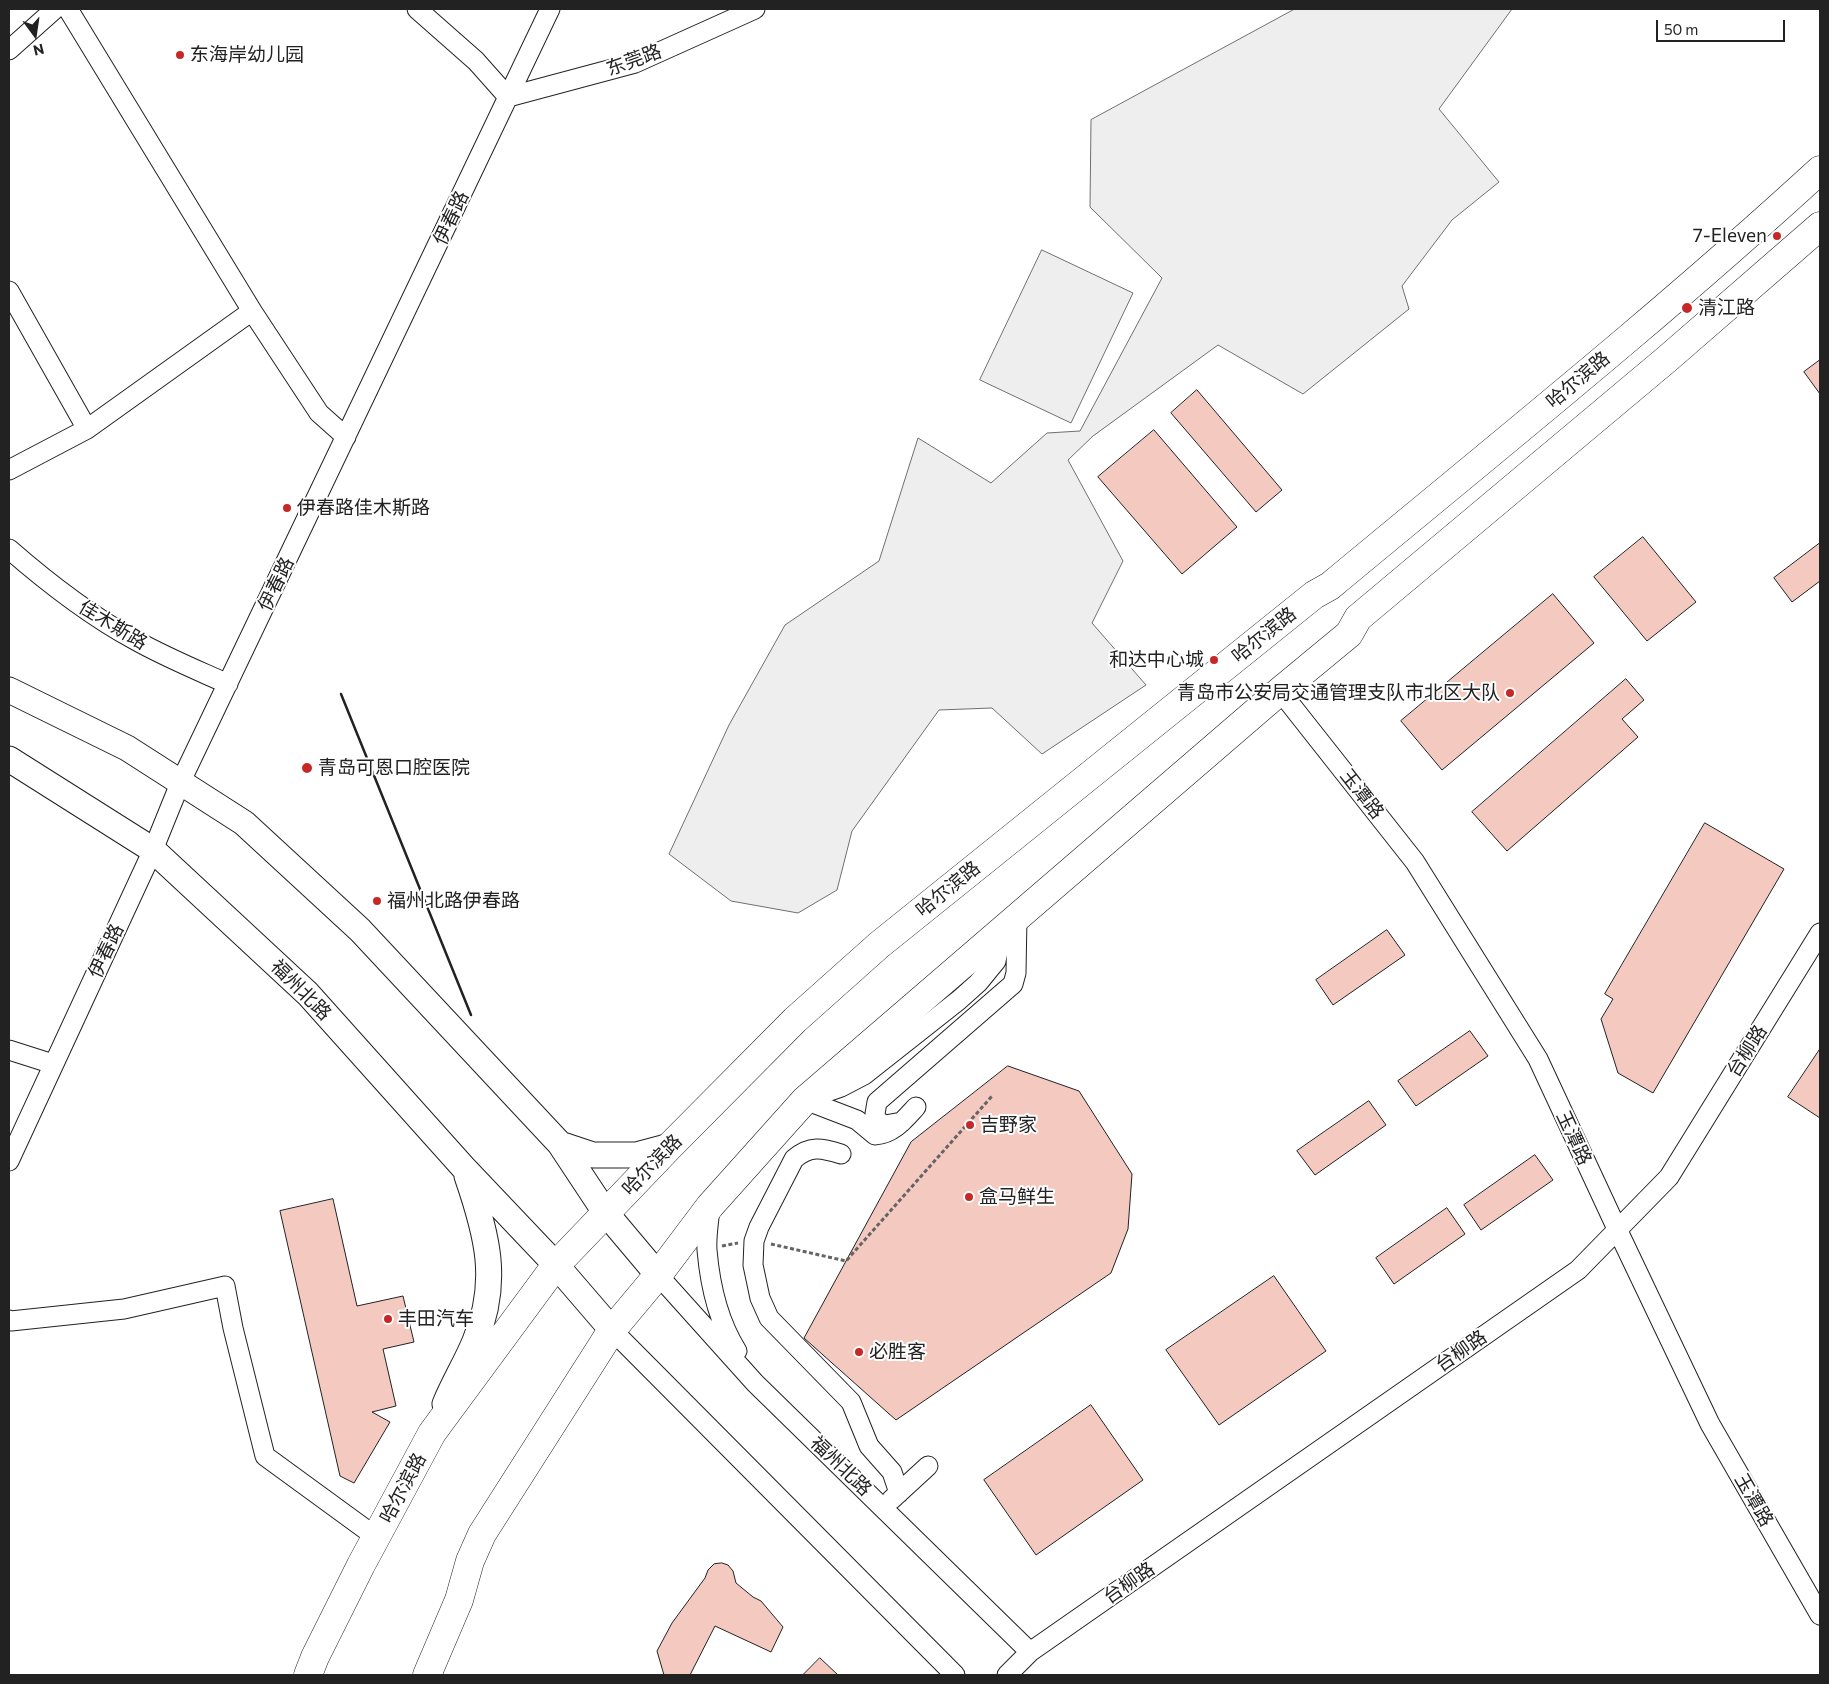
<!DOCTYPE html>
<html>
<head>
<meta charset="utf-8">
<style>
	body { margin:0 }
	#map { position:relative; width:1829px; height:1684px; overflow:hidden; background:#fff; font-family:Commissioner,sans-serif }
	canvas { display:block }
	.frame { position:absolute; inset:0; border:10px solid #222; pointer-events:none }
	.north { position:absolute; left:10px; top:10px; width:50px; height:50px; -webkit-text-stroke:4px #fff; paint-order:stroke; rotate:166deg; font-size:14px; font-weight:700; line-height:20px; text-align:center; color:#222 }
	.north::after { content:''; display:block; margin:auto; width:18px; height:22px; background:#222; clip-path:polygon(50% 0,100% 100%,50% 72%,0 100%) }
	.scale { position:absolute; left:1656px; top:20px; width:129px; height:22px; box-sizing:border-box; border:2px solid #222; border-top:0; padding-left:6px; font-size:15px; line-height:18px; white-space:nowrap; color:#222; -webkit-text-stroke:4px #fff; paint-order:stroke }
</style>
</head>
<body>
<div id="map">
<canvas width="1829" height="1684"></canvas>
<div class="frame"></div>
<div class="north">N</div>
<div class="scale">50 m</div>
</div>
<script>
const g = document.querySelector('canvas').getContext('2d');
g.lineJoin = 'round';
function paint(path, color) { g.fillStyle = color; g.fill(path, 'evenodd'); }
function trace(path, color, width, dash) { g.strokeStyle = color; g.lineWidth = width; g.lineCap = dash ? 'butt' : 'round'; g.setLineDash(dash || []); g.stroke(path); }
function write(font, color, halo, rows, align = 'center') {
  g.font = font + ' Commissioner,"Noto Sans SC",sans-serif'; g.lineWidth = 4; g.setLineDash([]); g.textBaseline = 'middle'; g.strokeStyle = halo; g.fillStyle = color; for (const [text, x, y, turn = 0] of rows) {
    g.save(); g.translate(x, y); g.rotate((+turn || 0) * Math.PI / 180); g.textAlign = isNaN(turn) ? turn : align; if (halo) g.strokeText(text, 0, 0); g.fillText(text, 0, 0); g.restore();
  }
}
const green = new Path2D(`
	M1295,9H1512L1439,109L1499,182L1452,220L1402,286L1409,309L1303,394L1218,345L1093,436L1068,460L1123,561L1092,623L1146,685L1042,754L992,708L939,710L852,831L837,890L798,913L731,901L669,854L729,725L785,625L879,561L918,438L991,483L1047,433L1080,431L1162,278L1090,207L1091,120Z
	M1042,250L1133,293L1071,423L980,380Z`);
paint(green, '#eee');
trace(green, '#6f6f6f', 1);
const building = new Path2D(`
	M1820,360V394L1804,372Z
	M1197,390L1282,490L1256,512L1171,413Z
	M1154,430L1237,527L1182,574L1098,477Z
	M1643,537L1696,602L1647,641L1594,577Z
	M1820,543V581L1792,602L1774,578Z
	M1553,594L1594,643L1442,770L1401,721Z
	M1626,679L1644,700L1622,719L1638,737L1507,851L1472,812Z
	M1705,823L1784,869L1653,1093L1618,1073L1601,1019L1613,999L1605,994Z
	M1387,930L1405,955L1333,1005L1316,980Z
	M1470,1031L1488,1056L1416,1106L1398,1081Z
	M1820,1049V1118L1788,1097Z
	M1008,1066L1079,1091L1132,1174L1128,1229L1111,1273L896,1420L804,1338L911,1142Z
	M1369,1101L1386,1125L1315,1175L1297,1151Z
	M1535,1155L1553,1180L1481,1230L1464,1205Z
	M333,1199L357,1306L403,1296L414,1342L383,1349L396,1406L372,1412L390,1422L354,1483L340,1476L280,1211Z
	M1447,1208L1465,1234L1394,1284L1376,1258Z
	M1274,1276L1326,1351L1219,1425L1166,1350Z
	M1091,1405L1143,1480L1036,1555L984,1480Z
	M722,1563L728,1565L733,1571L736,1583L753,1597L761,1601L783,1627L771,1652L715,1626L690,1675H664L657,1651L672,1623L705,1578L708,1570L714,1564Z
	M820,1658L838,1675H803Z`);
paint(building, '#f3c9c0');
trace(building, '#222', 1);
const minor = new Path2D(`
	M68,9L252,311L319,413L346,437
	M417,9L476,61L508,97
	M9,50L55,9
	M508,97L635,63L755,9
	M9,291L87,429
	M9,470L87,429L252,311
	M9,549C48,583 89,615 135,640C165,657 197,670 228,684
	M1280,691L1415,862L1538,1059L1618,1231L1710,1424L1820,1615
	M9,1050L53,1064
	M815,1096L841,1087L864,1075L959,1000L978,983L996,961L1002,930
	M805,1100L857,1120L875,1135C893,1134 904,1120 916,1107
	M902,1122L885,1125L877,1121L875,1114L877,1102L1013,984L1016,973L1017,917
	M841,1154C822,1148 810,1145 794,1159L759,1227L754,1241L753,1265L760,1298L769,1318L851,1402L869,1446L892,1472L899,1493
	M9,1161L153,850L181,781L550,9
	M710,1207C709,1221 706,1236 707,1250C710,1285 718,1321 737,1351
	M658,1275L755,1383L1030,1652
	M9,1320L11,1321L124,1309L225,1286L233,1328L265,1456L376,1537
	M612,1330L955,1675
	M891,1500L928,1466
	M1007,1675L1030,1652L1578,1270L1669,1177L1820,933`);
const major = new Path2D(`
	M9,690L127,748L244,823L360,930L560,1144L605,1212L658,1275
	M9,759L153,850L308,994L463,1167L556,1265L612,1330
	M560,1144L593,1155H636L670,1146
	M445,1404C454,1382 466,1363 475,1341C500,1282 487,1234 467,1176`);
const highway = new Path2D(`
	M308,1675L315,1657L361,1565L432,1433L556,1265L670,1146L795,1020L879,945L1314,595L1330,586C1495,449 1662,315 1820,170
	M427,1675L459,1600L470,1561L482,1534L612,1330L658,1275L710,1206L805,1100L1280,691L1349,634L1358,618L1667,359L1820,226`);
trace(minor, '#222', 21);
trace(major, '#222', 27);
trace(highway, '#222', 29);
trace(new Path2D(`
	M771,1244L846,1261L993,1095
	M722,1246L738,1243`), '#646464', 3, [4, 2.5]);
trace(minor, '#fff', 19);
trace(major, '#fff', 25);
trace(highway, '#fff', 28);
trace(new Path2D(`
	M341,694L471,1015`), '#222', 2.5);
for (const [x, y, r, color] of [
	[180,55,5,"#c62828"],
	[1777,236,5,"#c62828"],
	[1687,308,6,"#c62828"],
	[287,508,5,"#c62828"],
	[1214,660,5,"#c62828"],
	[1510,693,5,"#c62828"],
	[307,768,6,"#c62828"],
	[377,901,5,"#c62828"],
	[970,1125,5,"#c62828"],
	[969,1197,5,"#c62828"],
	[388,1319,5,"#c62828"],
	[859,1352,5,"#c62828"]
]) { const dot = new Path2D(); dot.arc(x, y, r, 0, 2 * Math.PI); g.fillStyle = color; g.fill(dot); trace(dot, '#fff', 2); }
write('19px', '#222', '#fff', [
	["东海岸幼儿园",190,55],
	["7-Eleven",1767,236,"right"],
	["清江路",1698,308],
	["伊春路佳木斯路",297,508],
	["和达中心城",1204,660,"right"],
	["青岛市公安局交通管理支队市北区大队",1500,693,"right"],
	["青岛可恩口腔医院",318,768],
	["福州北路伊春路",387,901],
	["吉野家",980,1125],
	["盒马鲜生",979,1197],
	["丰田汽车",398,1319],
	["必胜客",869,1352]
], 'left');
write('19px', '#222', '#fff', [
	["东莞路",634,60,-20],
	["伊春路",451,218,-65],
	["哈尔滨路",1578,380,-40],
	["伊春路",276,584,-64],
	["佳木斯路",113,625,31],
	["哈尔滨路",1264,635,-39],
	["玉潭路",1362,794,52],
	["哈尔滨路",948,889,-39],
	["伊春路",106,951,-65],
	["福州北路",301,990,45],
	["台柳路",1747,1051,-58],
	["玉潭路",1574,1138,65],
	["哈尔滨路",652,1165,-46],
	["台柳路",1461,1351,-35],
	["福州北路",841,1466,44],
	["哈尔滨路",403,1488,-62],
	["玉潭路",1754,1500,60],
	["台柳路",1129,1583,-35]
]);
</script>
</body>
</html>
